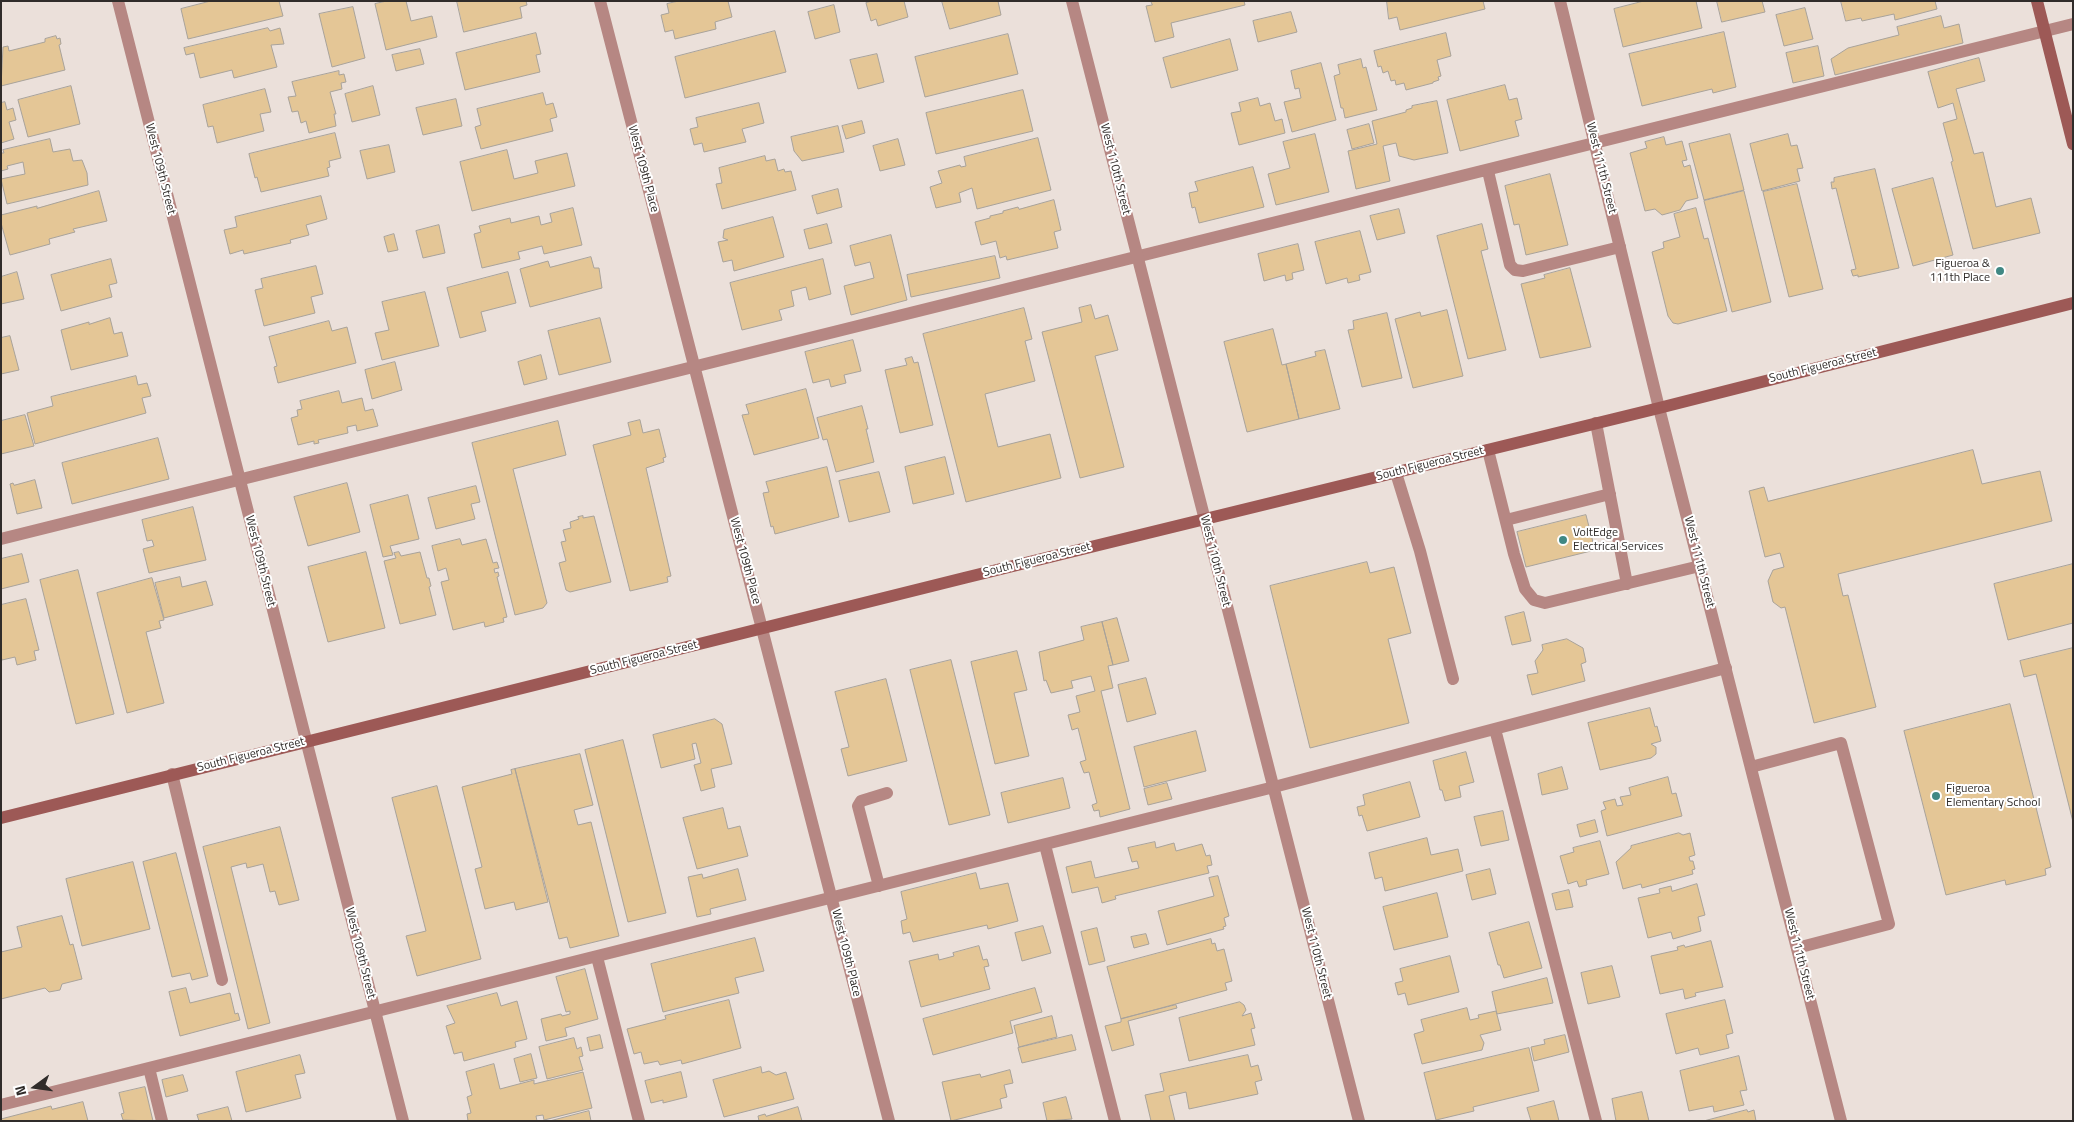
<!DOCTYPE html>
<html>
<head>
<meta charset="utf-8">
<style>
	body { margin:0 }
	#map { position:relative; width:2074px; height:1122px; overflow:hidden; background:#ebe0da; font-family:"Titillium Web",sans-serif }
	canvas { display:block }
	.frame { position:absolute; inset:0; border:2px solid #302c2a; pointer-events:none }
	.north { position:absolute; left:10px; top:1062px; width:50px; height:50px; -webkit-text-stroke:4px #fff; paint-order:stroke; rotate:256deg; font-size:14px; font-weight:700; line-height:20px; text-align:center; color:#302c2a }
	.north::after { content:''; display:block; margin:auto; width:18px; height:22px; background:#302c2a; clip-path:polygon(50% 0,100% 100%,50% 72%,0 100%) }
</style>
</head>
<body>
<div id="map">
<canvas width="2074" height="1122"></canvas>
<div class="frame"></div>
<div class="north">N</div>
</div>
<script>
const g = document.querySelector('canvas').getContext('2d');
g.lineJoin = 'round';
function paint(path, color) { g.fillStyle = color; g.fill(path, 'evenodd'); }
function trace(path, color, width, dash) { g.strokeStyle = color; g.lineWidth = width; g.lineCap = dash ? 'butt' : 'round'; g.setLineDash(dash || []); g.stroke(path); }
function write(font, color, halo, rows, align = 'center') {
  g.font = font + ' "Titillium Web",sans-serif'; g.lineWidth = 4; g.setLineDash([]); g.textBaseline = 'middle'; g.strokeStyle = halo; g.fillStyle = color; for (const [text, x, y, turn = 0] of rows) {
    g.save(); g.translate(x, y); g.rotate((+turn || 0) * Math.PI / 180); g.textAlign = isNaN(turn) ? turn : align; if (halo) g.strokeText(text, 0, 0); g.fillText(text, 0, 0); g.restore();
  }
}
const building = new Path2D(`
	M211,1H279L283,16L188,39L181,9Z
	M387,1H406L411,21L432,16L437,37L386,50L375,4Z
	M457,1H526L527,5L520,7L522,18L464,32Z
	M679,1H728L732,17L715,22L716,29L675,39L673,30L665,32L661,15L669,13L667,4Z
	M872,1H904L908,17L878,26L876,19L871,21L866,3Z
	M942,1H998L1001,15L950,29Z
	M1151,1H1244L1245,5L1171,23L1174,37L1155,42L1146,6L1152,5Z
	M1387,1H1483L1485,9L1400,30L1397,17L1389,19Z
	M1644,1H1696L1702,28L1623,47L1614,9Z
	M1717,1H1762L1765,12L1722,22Z
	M1841,1H1935L1937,9L1895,20L1894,14L1862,21L1861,18L1846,21Z
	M834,5L840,32L815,39L808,12Z
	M353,7L365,58L332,67L319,14Z
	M1805,8L1813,39L1784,46L1776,15Z
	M1291,12L1297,32L1258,42L1253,21Z
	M1941,16L1944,28L1959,24L1963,43L1835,75L1831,59L1848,48L1899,35L1897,27Z
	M268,28L270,31L280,28L284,44L271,45L277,67L234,78L232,70L200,78L194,53L186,55L184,48Z
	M775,31L786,72L685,98L675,57Z
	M1724,32L1736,87L1713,93L1712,89L1642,106L1629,54Z
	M536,33L541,54L536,55L540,72L465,90L456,53Z
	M1446,33L1451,56L1437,60L1441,76L1438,77L1439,80L1433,82V83L1406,90L1404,83L1396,85L1395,80L1391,81L1388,71L1383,73L1381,66L1378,67L1374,51Z
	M1008,34L1018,74L925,97L915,57Z
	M56,36L57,39L60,38L61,44L59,45L65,70L1,86L3,47L8,46L9,51L45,42V39Z
	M1230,39L1238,70L1171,88L1163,58Z
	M1818,46L1824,76L1793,83L1786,53Z
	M420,49L424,64L396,71L392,55Z
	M877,54L884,82L858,89L850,60Z
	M1979,58L1985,81L1956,89L1974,154L1983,152L1996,207L2031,198L2040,233L1973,249L1951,162L1953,161L1943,123L1957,119L1953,103L1938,108L1928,72Z
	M1361,59L1363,68L1366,67L1377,110L1345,118L1343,108H1341L1334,76L1340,74L1338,65Z
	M1321,63L1336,120L1292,132L1284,102L1301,98L1299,88L1295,89L1291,71Z
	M339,71V75L344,74L346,82L341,83L342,89L330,92L336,114H334L336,126L309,133L306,121L301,123L298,111L292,112L288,97L296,96L292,82Z
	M1505,85L1509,100L1517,98L1522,119L1515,121L1519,136L1460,151L1447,100Z
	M71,86L80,124L28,137L18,100Z
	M373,86L380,115L352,122L345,94Z
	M265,89L271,112L260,114L264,131L217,143L213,126L208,127L203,105Z
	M1023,90L1033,131L936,154L926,113Z
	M543,93L546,105L553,103L557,117L550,119L553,131L481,149L475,127L481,125L477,109Z
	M1258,98L1260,106L1270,103L1275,121L1282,119L1285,133L1239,145L1231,113L1241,111L1239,103Z
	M456,99L462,126L423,135L416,108Z
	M1437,101L1448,153L1414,160L1399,156L1396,143L1383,146L1390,181L1356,189L1348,151L1377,144L1372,121L1406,112V110L1412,108V106Z
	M5,102L7,110L13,108L16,120L9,122L14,139L1,143V103Z
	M759,103L764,123L742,129L746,142L704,152L702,143L694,145L690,129L698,127L696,118Z
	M862,121L865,133L846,139L842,126Z
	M1369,124L1374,143L1352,149L1347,130Z
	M838,126L844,152L802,161L794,151L791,137Z
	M335,133L341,158L329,161L330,167L327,168L329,176L261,192L257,177L255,178L249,154Z
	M1315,134L1329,192L1276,205L1268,174L1290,168L1283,142Z
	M1730,134L1744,190L1704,200L1689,144Z
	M1788,134L1791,146L1797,145L1803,168L1797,169L1800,181L1762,191L1750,144Z
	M1664,137L1666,145L1682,141L1687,160L1682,161L1684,167L1690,165L1698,198L1686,201L1680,210L1662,215L1655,209L1645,211L1630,153L1647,148L1645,142Z
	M1038,138L1051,190L977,209L972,188L959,193L961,202L936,208L930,187L942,183L938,171L960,165L961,167L966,166L964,157Z
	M50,139L53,152L70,149L73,161L82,160L87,173L88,185L7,204L1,179L25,174L23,162L7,166L8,169L1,171V153H4L3,150Z
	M898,139L905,165L880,171L873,146Z
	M389,145L395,172L367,179L360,151Z
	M507,150L514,179L538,173L535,161L567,153L575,186L472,211L460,162Z
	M765,156L766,161L775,159L778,171L784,169L785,172L791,171L796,190L722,209L716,184L722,183L719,168Z
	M1253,167L1264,207L1199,223L1195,207L1192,208L1189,193L1198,191L1195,182Z
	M1875,169L1899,268L1858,277V275L1853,276L1851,270L1856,269L1836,188L1832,189L1831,182H1834V178Z
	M1550,174L1568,245L1526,255L1519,224L1514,225L1505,186Z
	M1933,178L1953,255L1913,266L1892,189Z
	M1797,184L1823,289L1789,297L1763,192Z
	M838,189L842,207L817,214L812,196Z
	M99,191L107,221L73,229L75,232L49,239L50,244L10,255L1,223V215L37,206V208Z
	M1744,191L1771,302L1732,312L1704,201Z
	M321,196L327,219L306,225L309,235L290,240L291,243L244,254L243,250L230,254L224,230L237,227L235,217Z
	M1054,200L1061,230L1054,232L1058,248L1007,260L1006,256L1000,258L996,241L981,245L975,222L990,218V216L1003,213V211L1018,207L1019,209Z
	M573,208L582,245L544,254L542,246L518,252L520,259L482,268L474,234L481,232L479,226L510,218L511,223L539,216L541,225L552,222L550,214Z
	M1696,208L1704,239L1708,238L1727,311L1678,324L1673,323L1668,316L1652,252L1664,248L1663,242L1680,237L1674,214Z
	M1399,209L1405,233L1377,240L1370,216Z
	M773,217L784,257L734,271L732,260L723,262L718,242L728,240L723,238L724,230Z
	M827,224L832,243L809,249L804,230Z
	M1482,224L1488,249L1481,251L1506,350L1468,359L1437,236Z
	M439,225L445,253L423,258L416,231Z
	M1360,231L1371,272L1359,275L1360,280L1348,283L1347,278L1326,284L1315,242Z
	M394,234L398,250L388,252L384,237Z
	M891,235L907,300L851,315L844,286L874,278L870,262L855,266L850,246Z
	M1298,244L1304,270L1292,273L1293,279L1286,281L1285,275L1264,281L1258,254Z
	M995,256L1000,278L911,297L907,275Z
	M591,257L594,268H599L602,288L530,307L520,269L548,261L550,267Z
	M111,259L117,283L109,285L112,297L61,311L51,275Z
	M823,259L831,294L809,300L806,287L791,291L794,306L779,310L782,320L742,330L730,283Z
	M316,266L323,294L311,297L315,313L264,326L255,290L263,288L261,279Z
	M1570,268L1591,347L1540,358L1521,284L1545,278L1544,275Z
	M17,272L24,299L1,304V277Z
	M508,272L516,303L481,312L486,331L460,338L447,288Z
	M425,292L439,346L382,360L375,333L389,330L382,302Z
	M1091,305L1095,319L1108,315L1118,350L1095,356L1124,467L1080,478L1042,332L1082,322L1079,308Z
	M1024,308L1032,339L1025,341L1035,381L985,394L998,447L1050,434L1061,478L966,502L923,334Z
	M1447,310L1463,376L1413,388L1395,319L1420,312L1421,316Z
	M1387,313L1402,378L1362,387L1348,330L1354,329L1353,321Z
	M110,318L114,334L122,332L128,356L71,370L61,330L89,322V324Z
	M600,318L611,362L559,375L548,331Z
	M329,321L332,331L347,327L356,363L278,383L274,367L277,366L269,337Z
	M1273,329L1282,365L1286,364L1299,419L1247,432L1224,342Z
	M10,336L19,370L1,374V338Z
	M853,340L861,371L844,375L846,383L831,387L829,379L813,383L805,352Z
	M1325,350L1340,409L1299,419L1286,364L1316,356L1315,352Z
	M541,355L547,379L524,385L518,362Z
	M912,357L914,363L918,362L933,425L900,433L885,370L907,365L905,359Z
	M395,362L402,390L372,399L365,370Z
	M136,376L138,385L147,383L151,396L142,398L146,413L35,444L27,413L53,406L51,397Z
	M806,389L819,438L754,455L742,415L749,414L746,405Z
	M339,391L342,403L362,398L365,411L373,409L378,426L357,431L356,425L347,427L348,433L318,440L319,443L314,444V441L298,445L291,418L298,416L297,410L302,409L300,401Z
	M862,406L868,429H866L874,462L836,472L827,439L823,440L817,418Z
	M25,415L34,446L1,454V421Z
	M640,420L643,433L659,429L666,457L663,458L664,462L646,468L671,576L667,577L668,582L630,591L593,445L631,435L628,423Z
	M558,421L566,455L513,469L547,603L543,608L515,615L472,443Z
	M158,438L169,479L72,504L62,463Z
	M1973,450L1982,484L2040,471L2052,521L1838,574L1843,596L1848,595L1876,707L1814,723L1785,607L1781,608L1773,602L1768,581L1773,570L1784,567L1780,553L1765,557L1749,491L1764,487L1768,501Z
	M945,457L954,494L913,504L905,467Z
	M827,467L839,517L775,534L773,526L771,527L763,493L769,492L766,482Z
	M879,472L890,512L849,522L839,481Z
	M35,480L42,508L17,514L10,484L13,483L14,485Z
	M347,483L360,532L308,546L294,497Z
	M476,486L480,502L471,504L475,519L436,529L428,498Z
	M408,495L419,539L390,546L393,555L383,557L370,505Z
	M193,507L206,560L149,573L143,549L154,546L152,540L147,541L142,520Z
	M1586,515L1595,550L1526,567L1517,532Z
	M583,516V518L594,516L611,582L570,592L566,590L559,563L566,561L561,542L566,541L563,530L571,528L570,522L579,519L578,517Z
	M460,539L462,545L486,539L493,563L497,562L499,568L494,569L495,573L498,572L499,576L497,577L507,617L503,618L504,622L485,627L484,622L453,630L441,582L449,580L446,568L438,571L432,546Z
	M366,552L385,628L328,642L308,567Z
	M399,552L401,556L420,552L427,578H429L431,586L429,587L436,615L400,624L384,561L396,558L394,553Z
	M22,554L29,582L1,589V559Z
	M1367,562L1370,573L1394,567L1411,633L1388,639L1409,723L1310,748L1270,586Z
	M2073,564V623L2008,640L1994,584Z
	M78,570L114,714L76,724L40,580Z
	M180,577L182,587L206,581L213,605L164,618L155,583Z
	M152,578L164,620L159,621L161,628L146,632L164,703L127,713L97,593Z
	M26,599L39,650L34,651L36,660L17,665L15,657L2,660L1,656V605Z
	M1524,612L1531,641L1512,645L1505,617Z
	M1117,618L1129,661L1113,665L1102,622Z
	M1102,622L1113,665L1108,666L1113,688L1101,691L1130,809L1100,817L1099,810L1094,811L1092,805L1097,803L1089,772L1084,773L1080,762L1086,760L1078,728L1072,730L1068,715L1080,712L1076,696L1095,691L1091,676L1071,681L1073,688L1051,693L1046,680L1044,681L1039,652L1084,640L1081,627Z
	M1567,639L1583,648L1586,662L1581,664L1585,681L1532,695L1527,675L1538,673L1535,661L1543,650L1542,645Z
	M2073,648V822L2036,674L2024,677L2020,661Z
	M1017,651L1027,690L1014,693L1029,756L995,764L971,662Z
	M951,660L990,815L949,825L910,670Z
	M1146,678L1156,714L1127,722L1118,685Z
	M886,679L907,761L848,776L841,749L849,747L835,692Z
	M2010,704L2051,867L2045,869L2046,875L2006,885L2005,880L1946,895L1904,731Z
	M1650,708L1655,727L1657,726L1661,741L1651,744L1656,747V754L1651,758L1600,770L1588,723Z
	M715,719L722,724L732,764L711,769L715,787L701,791L694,765L701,763L696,743L692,744L695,759L661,768L653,735Z
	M1196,731L1206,771L1144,787L1134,747Z
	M623,740L666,913L628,922L585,750Z
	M1466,752L1474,782L1459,786L1461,797L1445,801L1442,790H1440L1433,761Z
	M580,754L593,805L574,810L578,825L591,822L619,936L570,948L567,937L559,939L515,769Z
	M1562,767L1568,789L1542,795L1538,774Z
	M515,769L548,902L516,910L514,902L485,909L475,869L482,867L462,787L512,774L511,770Z
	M1668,777L1672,794L1676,793L1682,816L1607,836L1601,811L1606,809L1603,802L1615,799L1617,806L1623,805L1620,797L1631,795L1629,788Z
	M1063,778L1070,808L1008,823L1001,793Z
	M1410,782L1420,817L1367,831L1362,815L1359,816L1357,807L1365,805L1363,795Z
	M1167,783L1172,799L1148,805L1144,789Z
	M437,786L481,959L417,976L406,936L426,931L392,798Z
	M723,808L728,829L740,826L748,856L697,869L683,818Z
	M1503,811L1509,840L1481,846L1474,817Z
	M1595,820L1598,832L1580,837L1577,825Z
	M280,827L299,900L279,905L275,891L270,892L263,864L247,868L246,863L231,867L270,1023L248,1029L203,847Z
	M1679,833L1683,835L1690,833L1695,855L1689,857L1690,861H1693L1695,869L1692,870L1693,874L1642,888L1641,884L1623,889L1616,862L1631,848V846Z
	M1427,838L1431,855L1458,849L1463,871L1385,891L1382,877L1375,879L1369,853Z
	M1600,841L1609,874L1586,880L1587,885L1579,887L1577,881L1568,884L1560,856L1574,852L1573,848Z
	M1155,842L1156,848L1174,843L1176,851L1202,844L1206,856L1210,855L1212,865L1207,866L1209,873L1115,896L1116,899L1102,903L1098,887L1072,893L1066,867L1091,861L1095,878L1139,868L1137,861L1132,862L1128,848Z
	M176,853L208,976L192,980L190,973L172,977L143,862Z
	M133,862L150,929L82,946L66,879Z
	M738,869L746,900L710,909L711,914L697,917L688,877L702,874L703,878Z
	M1490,869L1496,894L1472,900L1466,875Z
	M976,873L980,889L1008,883L1018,921L988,929L987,925L913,942L910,932L903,934L901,921L907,919L901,892Z
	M1218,876L1229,916L1224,918L1226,926L1223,927L1224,929L1167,945L1158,911L1214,896L1209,878Z
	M1697,884L1705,915L1698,917L1701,931L1673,939L1671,932L1648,938L1638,898L1660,893L1659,889L1671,886L1672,891Z
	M1569,890L1573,907L1556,910L1552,894Z
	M1437,893L1448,937L1394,950L1383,907Z
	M62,916L70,945L73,944L82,979L62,984L60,990L49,992L45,988L1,999V952L22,947L17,927Z
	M1529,922L1542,968L1504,978L1500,965H1498L1489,933Z
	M1043,926L1051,953L1022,961L1015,933Z
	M1097,928L1105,961L1089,965L1081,932Z
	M1146,934L1149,944L1134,948L1131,937Z
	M755,938L764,971L735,978L739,993L663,1012L651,964Z
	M1211,939L1212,944L1215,943L1217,951L1224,949L1232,981L1225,983L1227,990L1121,1019L1107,967Z
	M1711,941L1723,987L1695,993L1696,996L1685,999L1683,989L1660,994L1651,956L1678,950L1677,947L1684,945L1685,947Z
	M979,946L983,960L987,959L989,966L984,967L990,989L921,1007L909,961L938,954L939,960L954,956L953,953Z
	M1450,956L1459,992L1408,1005L1405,993L1398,995L1395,983L1403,981L1400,969Z
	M1612,966L1620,997L1588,1004L1581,973Z
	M585,969L598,1019L565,1028L567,1036L546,1041L541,1019L561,1014L562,1016L570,1014V1011L566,1012L556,977Z
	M1547,978L1553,1003L1497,1014L1492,992Z
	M186,988L190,1003L230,993L235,1014L238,1013L240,1020L180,1036L169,992Z
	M1035,988L1042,1012L1010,1021L1013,1033L933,1055L923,1019Z
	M497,993L501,1006L517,1001L527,1039L515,1042L516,1047L464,1061L462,1052L454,1054L446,1026L455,1023L447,1006Z
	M729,1000L741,1048L682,1064L681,1060L660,1065L658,1061L644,1064L641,1052L634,1054L627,1029L666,1019L665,1016Z
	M1725,1000L1733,1033L1726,1035L1729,1048L1700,1055L1698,1048L1676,1054L1666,1014Z
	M1240,1002L1244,1005L1246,1010L1242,1016L1251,1013L1255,1028L1251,1029L1255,1045L1189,1061L1179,1018Z
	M1176,1005L1177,1008L1128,1021L1134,1045L1112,1051L1105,1026L1121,1022V1019Z
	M1467,1008L1470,1020L1479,1018L1478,1015L1496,1011L1501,1030L1480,1035L1484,1043L1482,1050L1422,1064L1414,1034L1424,1031L1421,1020Z
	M1052,1016L1057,1037L1019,1047L1014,1026Z
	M600,1035L603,1048L590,1051L587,1038Z
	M1072,1035L1076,1050L1022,1063L1018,1048Z
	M1565,1035L1569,1052L1534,1061L1531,1047L1545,1044L1544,1040Z
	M574,1038L577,1049L581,1047L583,1056L579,1057L583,1070L547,1079L539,1047Z
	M1529,1048L1539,1091L1473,1107L1474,1111L1436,1120L1424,1073Z
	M531,1054L537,1078L520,1082L514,1059Z
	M300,1055L305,1073L295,1075L301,1098L246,1112L236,1072Z
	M1248,1055L1251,1067L1258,1065L1262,1080L1255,1082L1258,1094L1189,1109L1186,1092L1169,1096L1175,1121H1151L1145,1095L1164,1091L1160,1074Z
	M1739,1056L1747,1090L1740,1091L1744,1105L1714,1112L1713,1106L1689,1111L1680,1071Z
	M494,1064L500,1089L534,1080V1084L583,1072L592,1108L544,1120L543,1115L536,1116L537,1121H468L467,1114L471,1113L467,1097L472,1095L466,1072Z
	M761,1067L762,1073L769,1071L776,1075L786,1072L794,1099L724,1117L713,1080Z
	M1010,1070L1013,1083L1004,1085L1007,1097L1000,1099L1002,1108L951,1121L942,1082L980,1074L981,1077Z
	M681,1072L687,1097L663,1103V1100L651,1103L645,1081Z
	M183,1075L188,1091L166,1097L162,1080Z
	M145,1087L153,1121L123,1120L121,1114L124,1113L119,1093Z
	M1642,1092L1649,1121H1616L1612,1099Z
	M1066,1097L1072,1119L1047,1121L1043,1103Z
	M1554,1101L1559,1121H1531L1527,1108Z
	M83,1102L88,1121H1V1119L51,1106L52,1109Z
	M228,1107L232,1121H199L197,1115Z
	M798,1107L802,1121H759L758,1116L765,1114L766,1116Z
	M1747,1110L1748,1112L1754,1110L1756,1121H1704Z
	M589,1111L591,1121H550Z`);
paint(building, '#e4c696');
trace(building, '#a8a29a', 1);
trace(new Path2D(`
	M1488,171L1510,265L1515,270L1523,271L1620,247
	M1596,423L1627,584
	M1488,450L1514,554L1525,589L1534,600L1545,603L1700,566
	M1396,473L1420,551L1453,679
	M1506,520L1610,494
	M1,539L2073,24
	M1495,729L1596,1121
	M1751,767L1841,743L1889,924L1797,948
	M172,774L222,980
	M1045,845L1115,1121
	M879,886L858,806L861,801L887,793
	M597,957L639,1121
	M149,1068L162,1121
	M1,1105L1274,787L1726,668`), '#b68783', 12);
trace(new Path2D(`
	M118,1L403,1121
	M600,1L889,1121
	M1072,1L1359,1121
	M1560,1L1659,408L1841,1121`), '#b68783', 12);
trace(new Path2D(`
	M2037,1L2073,144
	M1,818L964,578L1659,408L2073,303`), '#9d5956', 12);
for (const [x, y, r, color] of [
	[2000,271,5,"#408884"],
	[1563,540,5,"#408884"],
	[1936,796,5,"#408884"]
]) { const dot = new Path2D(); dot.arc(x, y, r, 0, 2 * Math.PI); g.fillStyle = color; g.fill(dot); trace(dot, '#fff', 2); }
write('12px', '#302c2a', '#fff', [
	["West 111th Street",1601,168,76],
	["West 109th Street",160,169,76],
	["West 109th Place",643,169,75],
	["West 110th Street",1115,169,76],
	["South Figueroa Street",1823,366,-14],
	["South Figueroa Street",1430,464,-14],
	["South Figueroa Street",1037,560,-14],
	["West 109th Street",260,561,76],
	["West 109th Place",745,561,75],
	["West 110th Street",1215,561,76],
	["West 111th Street",1699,562,76],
	["South Figueroa Street",644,658,-14],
	["South Figueroa Street",251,755,-14],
	["West 109th Street",360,953,76],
	["West 109th Place",846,953,76],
	["West 110th Street",1316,953,76],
	["West 111th Street",1799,954,76]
]);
write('12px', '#302c2a', '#fff', [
	["Figueroa &",1990,264,"right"],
	["111th Place",1990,278,"right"],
	["VoltEdge",1573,533],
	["Electrical Services",1573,547],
	["Figueroa",1946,789],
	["Elementary School",1946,803]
], 'left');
</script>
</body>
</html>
